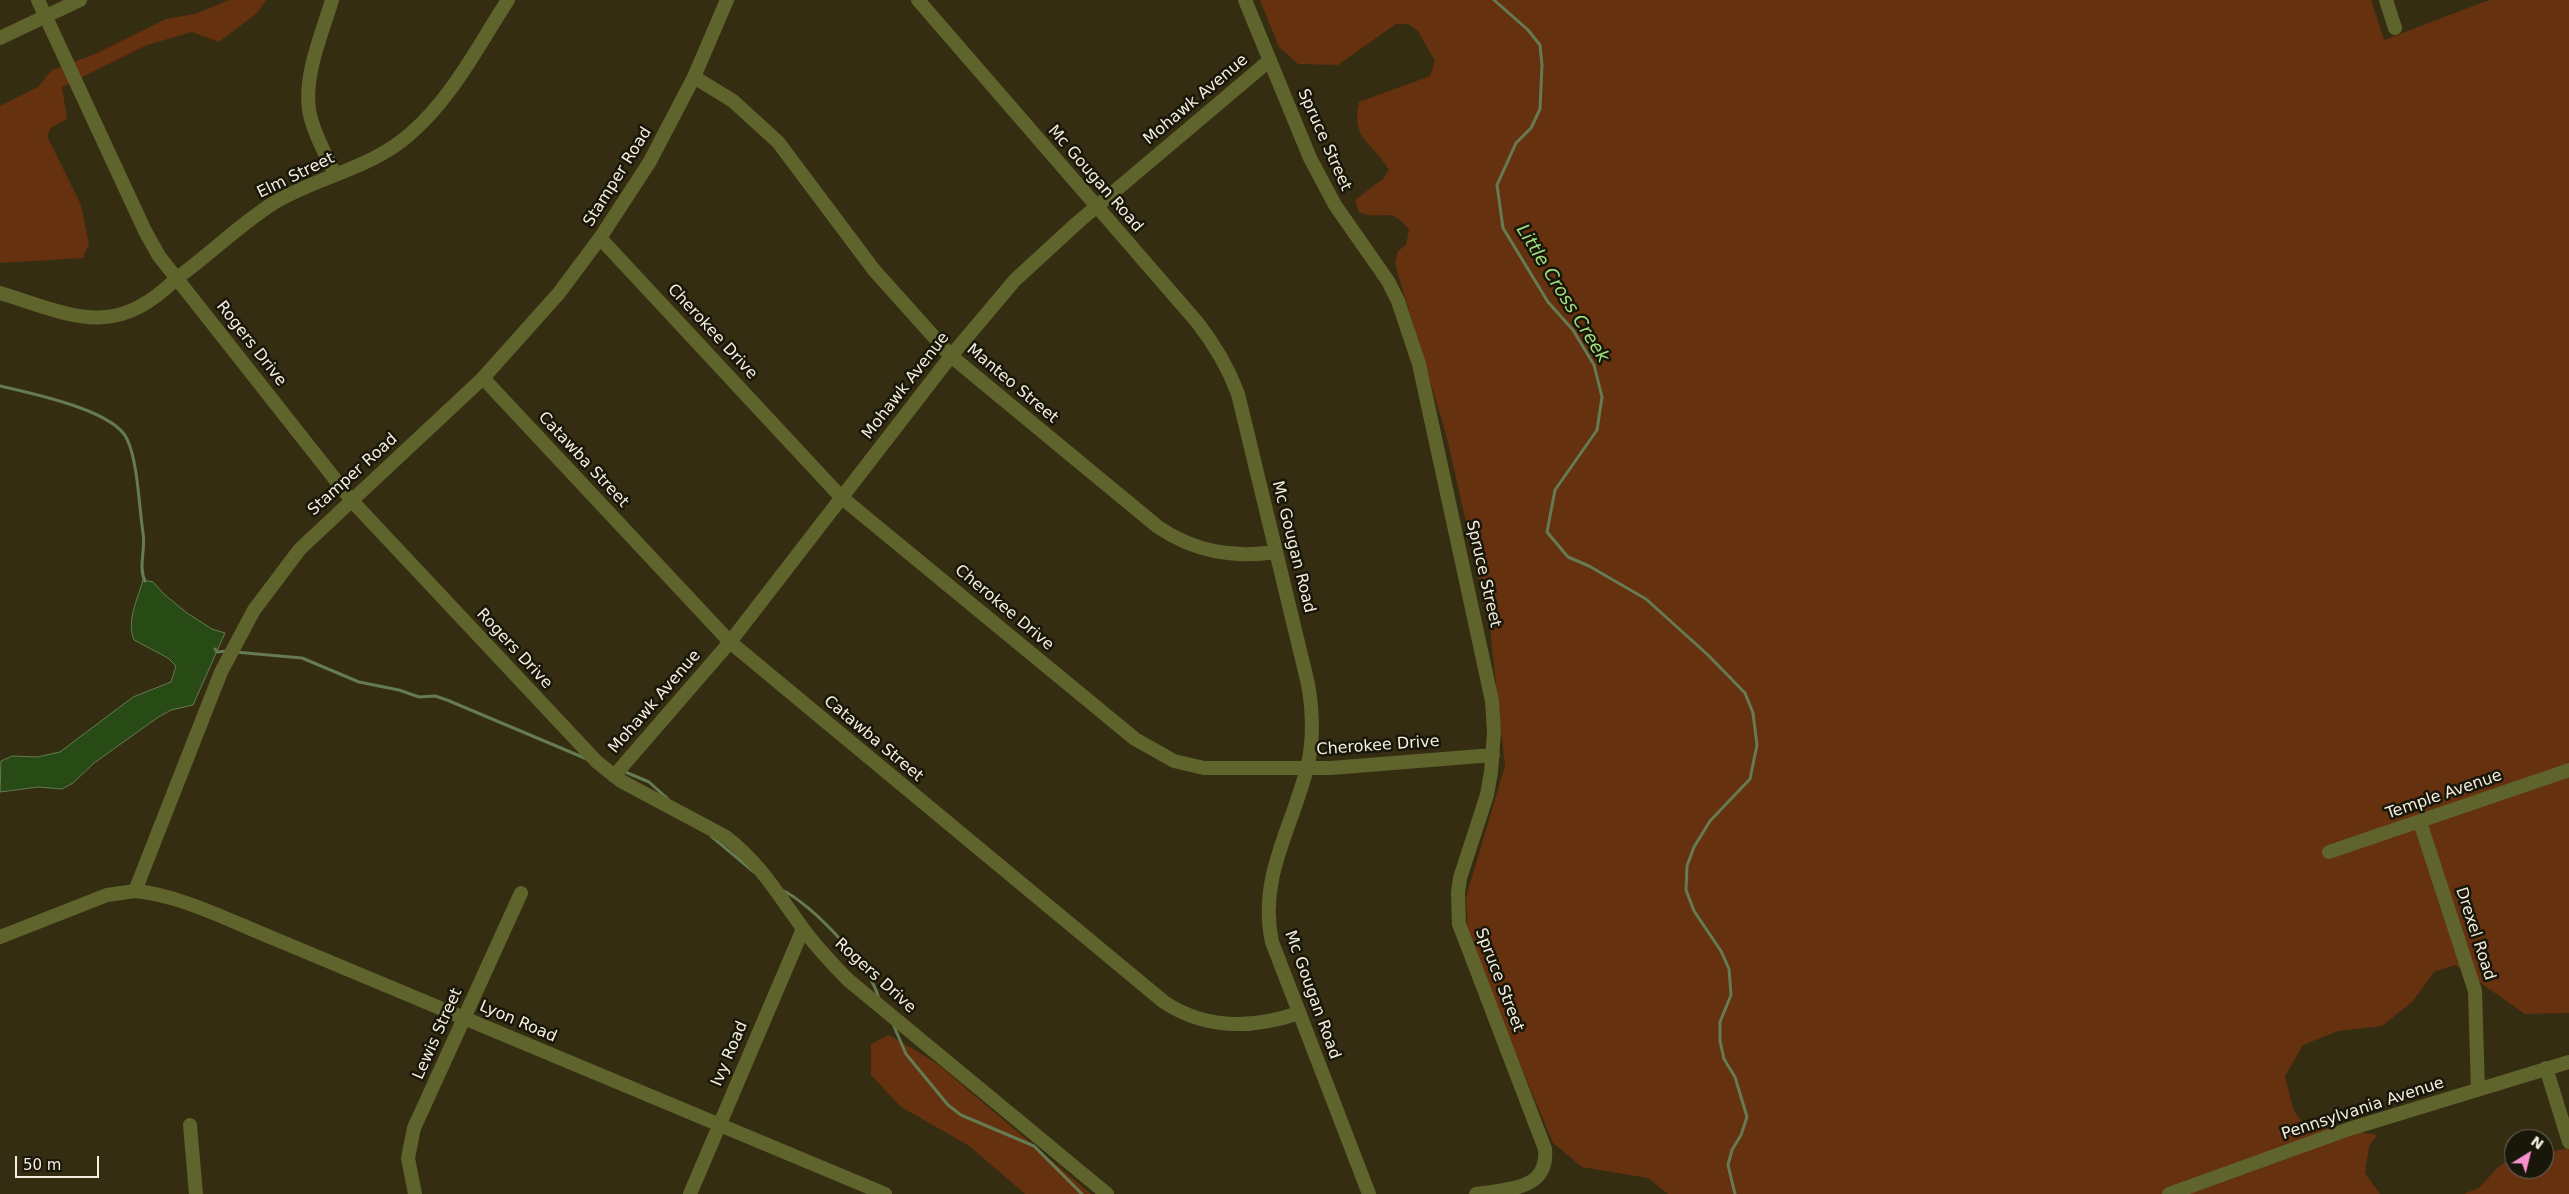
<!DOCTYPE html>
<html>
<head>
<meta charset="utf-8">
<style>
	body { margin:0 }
	#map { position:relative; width:2569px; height:1194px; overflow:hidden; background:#352d12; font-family:"DejaVu Sans",sans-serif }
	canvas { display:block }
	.north { position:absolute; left:2504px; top:1129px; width:50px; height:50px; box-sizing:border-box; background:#19160a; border:1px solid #706c5f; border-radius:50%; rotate:36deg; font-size:14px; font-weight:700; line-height:20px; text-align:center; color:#f3eede }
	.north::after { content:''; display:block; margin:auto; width:18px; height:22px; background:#f890cc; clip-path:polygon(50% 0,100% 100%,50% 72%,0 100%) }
	.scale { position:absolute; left:15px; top:1156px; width:84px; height:22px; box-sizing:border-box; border:2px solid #f3eede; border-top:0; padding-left:6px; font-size:15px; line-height:18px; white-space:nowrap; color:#f3eede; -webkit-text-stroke:4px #19160a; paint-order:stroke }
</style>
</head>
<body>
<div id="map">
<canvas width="2569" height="1194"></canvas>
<div class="north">N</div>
<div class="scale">50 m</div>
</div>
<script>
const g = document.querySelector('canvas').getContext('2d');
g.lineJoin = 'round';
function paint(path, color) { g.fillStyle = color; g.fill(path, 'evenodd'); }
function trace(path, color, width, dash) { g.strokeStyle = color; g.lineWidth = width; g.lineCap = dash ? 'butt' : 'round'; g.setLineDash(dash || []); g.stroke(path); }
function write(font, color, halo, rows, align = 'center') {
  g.font = font + ' "DejaVu Sans",sans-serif'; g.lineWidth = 5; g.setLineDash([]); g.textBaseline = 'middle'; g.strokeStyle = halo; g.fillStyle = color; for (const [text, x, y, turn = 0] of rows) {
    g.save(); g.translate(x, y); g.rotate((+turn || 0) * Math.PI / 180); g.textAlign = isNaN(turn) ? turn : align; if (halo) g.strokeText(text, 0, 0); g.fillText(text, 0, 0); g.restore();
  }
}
paint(new Path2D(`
	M229,0H266L257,13L219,42L192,32L147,45L62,87L67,119L51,128L47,136L81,205L89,244L83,258L0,263V106L38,87L52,70L95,54L166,19L195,14Z
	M1260,0H2371L2384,40L2489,0H2569V1013L2525,1014L2455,965L2434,972L2412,1002L2382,1026L2338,1031L2303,1045L2285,1076L2293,1109L2302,1122L2377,1135L2369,1146L2365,1173L2380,1194H1668L1648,1178L1582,1167L1553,1143L1468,940L1466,897L1505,766L1490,628L1447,438L1395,264L1398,251L1406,245L1409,230C1391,204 1381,222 1359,212L1355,200L1384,178L1389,170C1374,143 1350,140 1359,102L1430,76L1435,61L1418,31L1408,24H1396L1338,65L1298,64L1279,47Z
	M889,1035L935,1062L1091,1194H1025L968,1145L901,1107L871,1075V1044Z
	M2569,1148V1194H2463L2479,1188L2497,1168L2514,1156V1169H2544V1153Z`), '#65310f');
const water = new Path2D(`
	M143,580L153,582L165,595L187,613L212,629L225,633L193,705L171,710L157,718L94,763L73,783L62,789L38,787L0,792L1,761L12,756L37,757L60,752L133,697L171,682L176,666L168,658L134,640C126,620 138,599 143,580Z`);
paint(water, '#284a14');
trace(water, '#657b51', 1);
trace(new Path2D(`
	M1494,0L1528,30L1540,45L1542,65L1540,109L1531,128L1516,143L1497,185L1503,228L1548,302L1573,330L1594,365L1602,397L1597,430L1555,490L1547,532L1568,557L1589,566L1646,599L1708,655L1745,693L1753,713L1757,745L1750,779L1710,821L1694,847L1687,866L1686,890L1694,911L1721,951L1729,969L1731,995L1720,1022V1041L1724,1059L1735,1077L1747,1117L1741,1135L1732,1150L1728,1165L1735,1194
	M0,386C30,393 114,410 127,439C138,462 139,507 143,533C146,548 138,567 145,581
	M215,649L217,652L227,651
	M235,652L302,658L359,682L399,690L419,697L435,696L447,700L587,759
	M623,771L649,782L668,799
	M711,836L754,872
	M782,890C812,904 871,967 879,999
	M893,1024L906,1054L948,1105L961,1115L1034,1146L1082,1194`), '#657b51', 3);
trace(new Path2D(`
	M38,0L145,231L159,256L353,502L597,762L621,781L726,837C762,865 778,895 804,930C817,948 832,963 847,979L1107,1194
	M332,0C322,34 304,74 309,110C313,133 326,154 335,175
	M918,0L1197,322C1215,345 1228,367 1238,394L1308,684C1313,712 1314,740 1307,768C1292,828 1258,878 1272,942L1369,1194
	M1245,0L1310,158L1335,205L1388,281L1398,301L1419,364L1492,701L1494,732L1491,772L1487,795L1460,878L1458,893L1459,924L1545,1149C1549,1191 1506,1189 1476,1194
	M2386,0L2395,28
	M0,38L80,0
	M694,77L733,101L778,142L874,270L951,356L1158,527C1195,552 1233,558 1276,552
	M600,238L841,497L1135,739L1174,761L1204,768H1331L1493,755
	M177,278C209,255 238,226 272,204C316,177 371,169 410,134C452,98 478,46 508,0
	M483,378L730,642L1164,1002C1206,1030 1252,1029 1299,1013
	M614,776L730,642L951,356L1015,280L1077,223L1270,60
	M2420,822L2475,991L2478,1090
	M2329,852L2569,770
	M135,891C181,895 232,922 275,939L885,1194
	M2546,1068L2569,1142
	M190,1125L196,1194
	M415,1194L408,1158L414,1128L521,893
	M690,1194L803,929
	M2169,1194L2349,1129L2569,1062`), '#5e642c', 14);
trace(new Path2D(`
	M0,293C74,316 114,340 177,278
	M0,937L107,895L135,891L221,672L254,610L300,549L483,378L559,293L600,238L649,163L694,77L727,0`), '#5e642c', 14);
write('16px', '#f3eede', '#19160a', [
	["Mohawk Avenue",1196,100,-40],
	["Spruce Street",1324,140,66],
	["Elm Street",296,176,-26],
	["Stamper Road",618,177,-58],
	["Mc Gougan Road",1095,179,49],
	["Cherokee Drive",712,332,47],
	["Rogers Drive",251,344,52],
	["Manteo Street",1012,384,40],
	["Mohawk Avenue",906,386,-52],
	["Catawba Street",583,460,47],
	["Stamper Road",353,475,-42],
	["Mc Gougan Road",1293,547,76],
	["Spruce Street",1483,574,77],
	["Cherokee Drive",1004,608,40],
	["Rogers Drive",514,649,47],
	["Mohawk Avenue",655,702,-49],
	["Catawba Street",873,739,40],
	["Cherokee Drive",1378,746,-4],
	["Temple Avenue",2444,795,-19],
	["Drexel Road",2475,934,72],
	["Rogers Drive",875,976,42],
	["Spruce Street",1499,980,69],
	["Mc Gougan Road",1312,995,70],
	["Lyon Road",518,1022,23],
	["Lewis Street",438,1034,-66],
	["Ivy Road",730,1054,-67],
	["Pennsylvania Avenue",2363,1109,-18]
]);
write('italic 18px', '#9fdf7e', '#19160a', [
	["Little Cross Creek",1562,294,58]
]);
</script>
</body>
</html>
